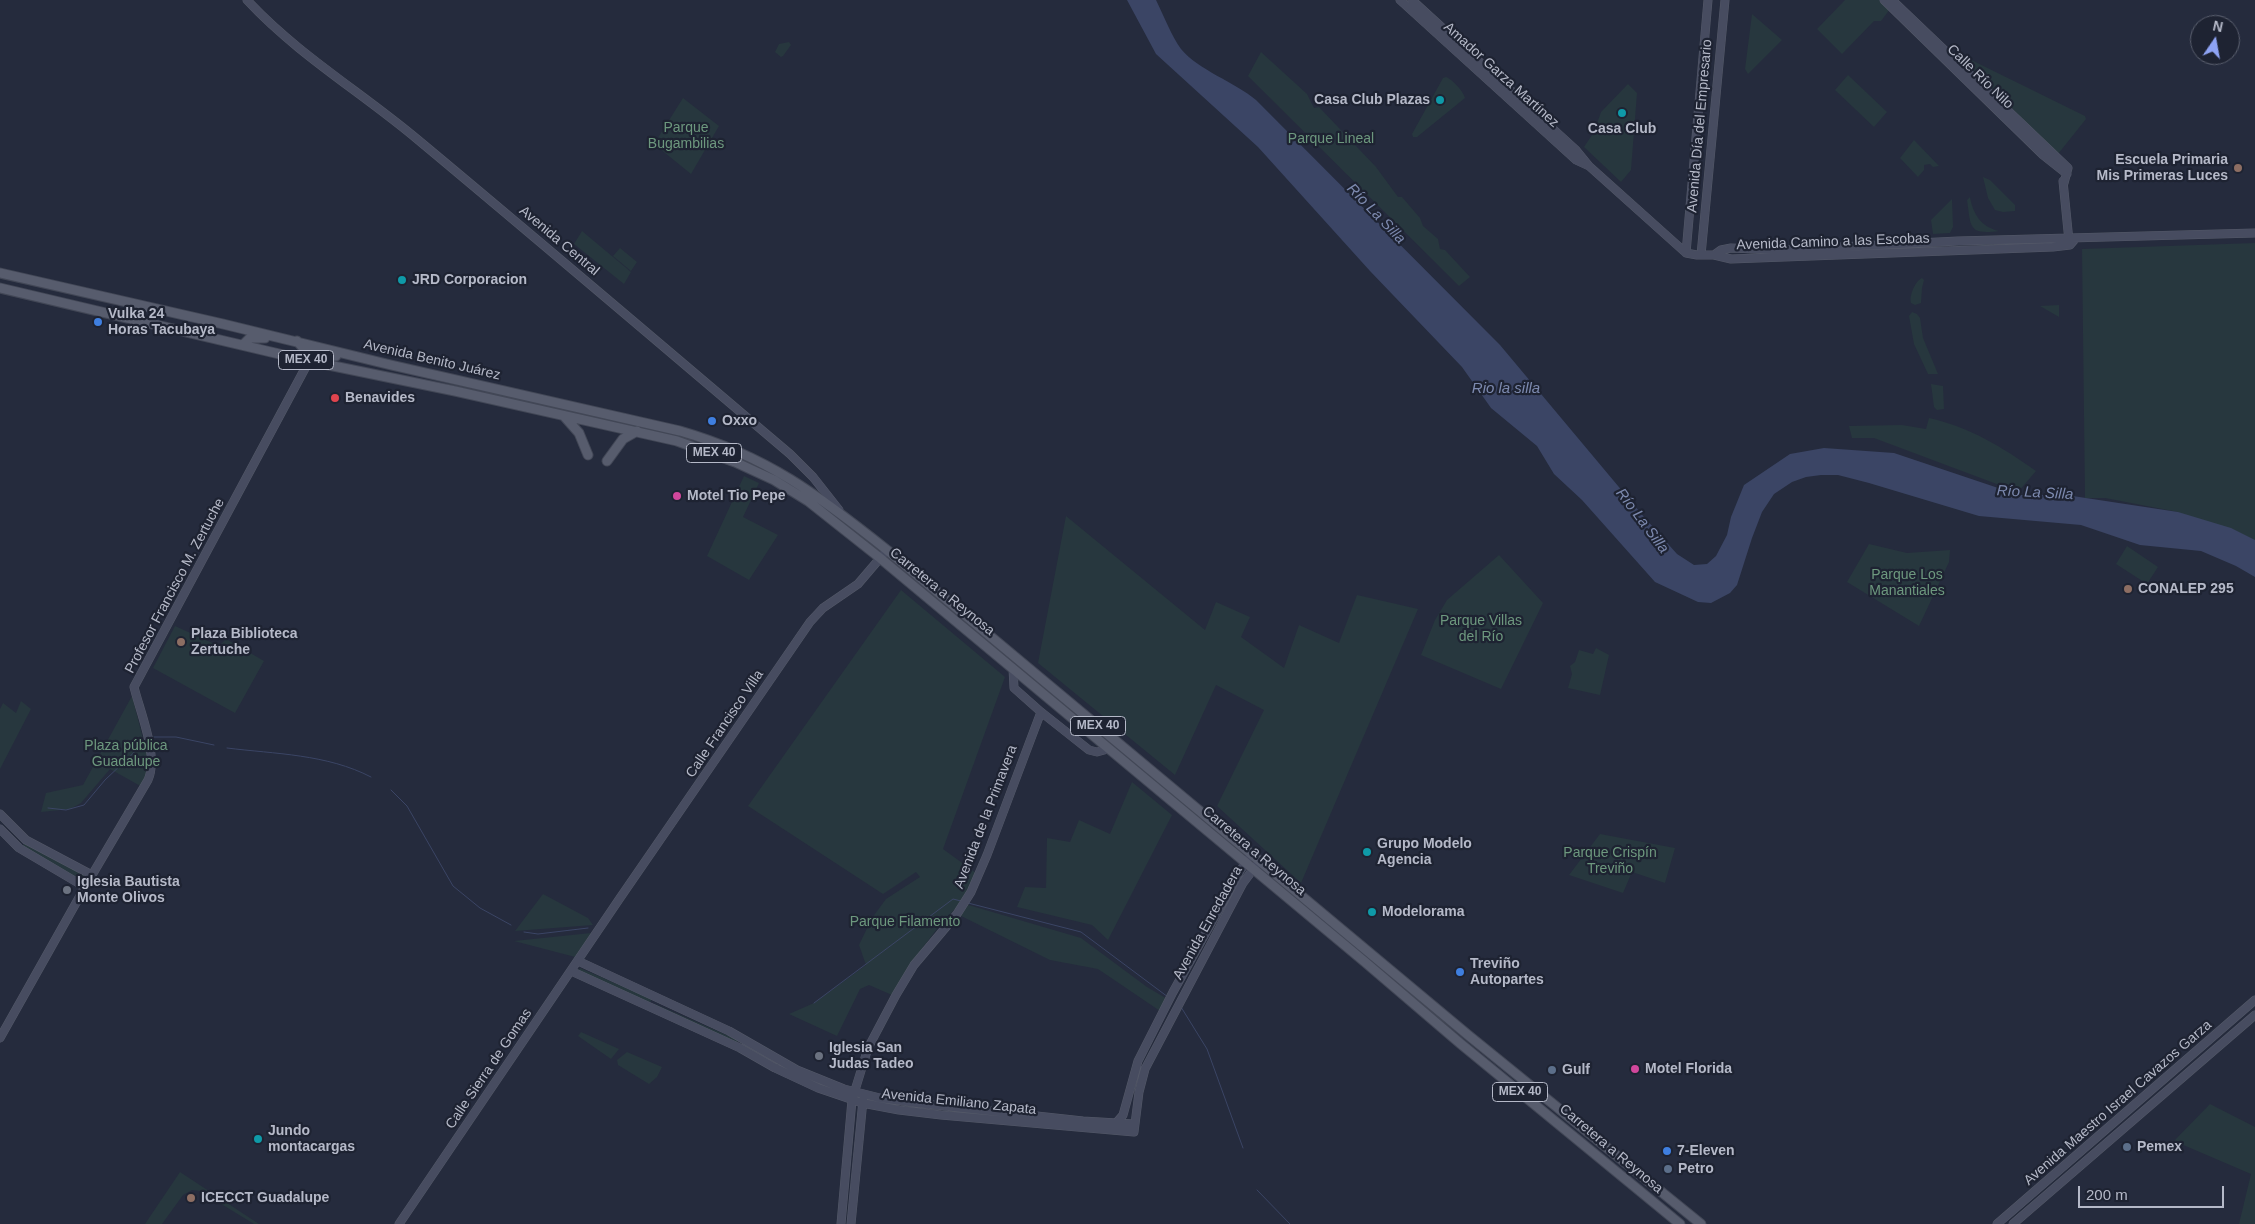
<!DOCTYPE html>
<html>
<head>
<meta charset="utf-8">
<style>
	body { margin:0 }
	#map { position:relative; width:2255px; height:1224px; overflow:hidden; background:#252b3d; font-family:Helvetica,sans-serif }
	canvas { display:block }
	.north { position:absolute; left:2190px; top:15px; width:50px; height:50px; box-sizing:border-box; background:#1e2332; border:1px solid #5a5f6e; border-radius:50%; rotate:12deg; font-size:14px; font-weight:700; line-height:20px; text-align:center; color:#b5b9c8 }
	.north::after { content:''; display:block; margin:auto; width:18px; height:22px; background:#8ea3f4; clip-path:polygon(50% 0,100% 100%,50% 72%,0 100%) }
	.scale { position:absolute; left:2078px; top:1186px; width:146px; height:22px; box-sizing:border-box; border:2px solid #b5b9c8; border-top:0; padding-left:6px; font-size:15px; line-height:18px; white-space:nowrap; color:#b5b9c8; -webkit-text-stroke:4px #1e2332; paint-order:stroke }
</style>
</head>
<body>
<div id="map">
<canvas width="2255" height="1224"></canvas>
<div class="north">N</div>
<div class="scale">200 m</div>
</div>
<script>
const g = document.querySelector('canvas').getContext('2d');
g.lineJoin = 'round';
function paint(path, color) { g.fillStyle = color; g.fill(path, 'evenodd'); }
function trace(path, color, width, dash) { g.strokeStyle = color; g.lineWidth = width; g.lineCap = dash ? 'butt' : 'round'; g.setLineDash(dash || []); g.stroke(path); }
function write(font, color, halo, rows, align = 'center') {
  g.font = font + ' Helvetica,sans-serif'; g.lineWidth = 4.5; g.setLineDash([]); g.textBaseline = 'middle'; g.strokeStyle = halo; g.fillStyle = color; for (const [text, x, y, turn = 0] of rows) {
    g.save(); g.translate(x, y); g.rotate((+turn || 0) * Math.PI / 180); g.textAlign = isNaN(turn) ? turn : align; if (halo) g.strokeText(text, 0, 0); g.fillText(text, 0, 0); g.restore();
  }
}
paint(new Path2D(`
	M1845,0H1880L1890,9L1881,21H1874L1842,54L1817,29Z
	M1752,14L1782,40L1748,74L1745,69Z
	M789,42L791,45L783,56L781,57L775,52L779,44Z
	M1261,52L1307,94L1314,108L1319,107L1376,167L1398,197H1402L1420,218L1423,226L1438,239L1440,249L1445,250L1470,277L1459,286L1248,76Z
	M1955,52L2085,116L2086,119L2058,154Z
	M1848,75L1887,112L1874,127L1835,90Z
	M1446,77C1452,79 1464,92 1465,98L1417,137H1413L1412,134L1443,78Z
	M1628,84L1637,93L1631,170L1621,182L1584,147L1594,132L1601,112Z
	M683,98L719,126L691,174L654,144Z
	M1914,140L1939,166L1933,167L1930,164L1924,165V170L1918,177L1900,158Z
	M1983,177L1990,180L2015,205V211L2003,212L1995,210L1988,198Z
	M1970,197C1973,214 1981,227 1999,231C1968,235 1971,227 1967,200Z
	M1952,199L1953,227L1950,233L1933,234L1931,220Z
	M582,231L631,272L624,284L574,244Z
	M2255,243V551L2178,512L2105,498H2085L2082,249Z
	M620,248L637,262L631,271L613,256Z
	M1922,278L1924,280L1922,288L1921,303L1915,305L1911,303C1909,296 1915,281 1922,278Z
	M2059,305V317L2040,306Z
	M1912,312L1917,314L1920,318L1923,338L1938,374H1928L1914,344L1909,316Z
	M1931,384L1943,386L1944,409L1937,410L1934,407Z
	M1929,418C1970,427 2002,447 2036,471L2018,492L1874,438H1852L1849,426L1902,425L1926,429Z
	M744,476L759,483L743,517L778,535L749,580L707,556Z
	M1066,516L1205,630L1216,602L1250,617L1241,637L1284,668L1299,625L1339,643L1357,595L1418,609L1301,883L1217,806L1264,710L1216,685L1175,775L1038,663Z
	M1869,544L1907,553L1950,550L1949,562L1919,626L1847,582Z
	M2127,546L2158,567L2147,584L2116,564Z
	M1499,555L1543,603L1501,689L1421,655L1435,620L1447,600Z
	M901,590L1005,677L943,849L976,873L964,900L943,921L917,955L892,995L869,985L860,989L837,1036L789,1014L814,1003L866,965L859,945L872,918L886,899L920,877L916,872L883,894L748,806Z
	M175,626L219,646L226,639L264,661L235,713L153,668Z
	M1596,648L1609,655L1600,695L1568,688L1572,674L1570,666L1575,662L1579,650L1593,654Z
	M132,696L144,743L152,759L144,788L110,769L81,803L70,809L41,812L46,793L83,785Z
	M21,701L31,709L0,769V709L3,703L16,713Z
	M1132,782L1172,815L1108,940L1092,925L1017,907L1025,887L1046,888L1047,838L1070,842L1079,820L1110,834Z
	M1600,834L1675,848L1665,883L1632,872L1623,893L1569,875Z
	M24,844H27L85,876L83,881L22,846Z
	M543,894L588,918L593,925L515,931Z
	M965,904L1081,938L1147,987L1169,1000L1163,1013L1098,969L1050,960L957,914Z
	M598,929L579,958L514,941L591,933Z
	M580,968L652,999L647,1007L576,975Z
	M655,1004L738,1040L735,1048L653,1010Z
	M581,1032L619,1049L611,1059L578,1036Z
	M627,1052L662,1067L657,1077L649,1084L618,1065L617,1060Z
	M2210,1104L2255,1127V1224H2239L2251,1174L2174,1141Z
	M180,1172L259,1224H254L200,1191L192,1190L183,1195L162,1224H145Z`), '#27373e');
paint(new Path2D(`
	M1127,0H1156C1163,14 1172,37 1181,49C1198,70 1235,82 1256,100L1500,345L1644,517L1677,554L1694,565L1707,564L1716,556L1727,535L1731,517L1744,485L1790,454L1824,448L1894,453L2019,495H2066L2178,512L2231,528L2255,540V577L2236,566L2201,551L2140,545L2081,525L1979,516L1869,483L1838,475H1821L1806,477L1792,482L1774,494L1762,512L1752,538L1737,585L1730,593L1711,603L1698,602L1655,582L1582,500L1554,474L1537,446L1491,408L1462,367L1370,271L1258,147L1156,54Z`), '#3b4565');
trace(new Path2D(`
	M154,737H176L214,745
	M227,748C275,754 327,754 371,777
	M391,790L407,806L453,886L480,908L511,925
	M48,808L66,810L84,805L105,780L144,743
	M968,903L1081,932L1168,997
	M524,932L538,934L588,928
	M814,1003L953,899L961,901
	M1181,1007L1207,1049L1243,1148
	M1257,1190L1290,1224`), '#3b4565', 1);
const secondary = new Path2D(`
	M247,0C297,54 361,92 417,139C542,243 666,349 790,454L813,477L839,510
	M1400,0L1576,160L1589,166
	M1412,0L1576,150L1589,166L1686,253L1697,255H1714L1731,259L2053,247L2070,245L2076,238
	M1884,0L2043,155L2067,174
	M1892,0L2068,168L2064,183
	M2063,181L2069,241
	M1686,253L1708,0
	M1701,255L1725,0
	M1714,255L1721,250L1731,248L1779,250L1958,241L2255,233
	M1013,668L1014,688L1041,712L1089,750L1097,752L1108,749
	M0,814L26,840L92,875
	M0,829L19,848L85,887
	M578,961L729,1031L797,1070L844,1089L880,1098L917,1103L1083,1121L1134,1124
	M571,971L740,1048L775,1068L818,1088L862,1103L899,1110L941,1115L1134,1132L1139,1092L1145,1069L1243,883L1260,860
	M0,1038L85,887L148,780C159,756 140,712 134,687L309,361
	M1117,1122L1123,1115L1138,1061L1173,992L1240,871L1248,859
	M399,1224L620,898L810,622L823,608L858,584L887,550
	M841,1224L852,1100L868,1048L896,995L914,965L957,914L971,892L987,855L1041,712
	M851,1224L863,1100
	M1997,1224L2255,1000
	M2013,1224L2255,1015`);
const primary = new Path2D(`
	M0,273L223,324L391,365L680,431C767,456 818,495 887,550L1468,1035L1701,1224
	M0,288L309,361L455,391L677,441L735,462L774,480L808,501L880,558L1365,962L1461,1044L1680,1224
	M297,341L306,351L309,361L318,356H336
	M243,345L250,338H265
	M564,416L579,433L588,455
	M607,461L623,439L637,431`);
trace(secondary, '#545968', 9);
trace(primary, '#424756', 11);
trace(secondary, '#474c60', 8);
trace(primary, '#575c6d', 9);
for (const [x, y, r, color] of [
	[1440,100,5,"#0f9aa8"],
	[1622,113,5,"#0f9aa8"],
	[2238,168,5,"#8d6e63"],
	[402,280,5,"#0f9aa8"],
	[98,322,5,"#3f7fe0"],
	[335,398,5,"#e0444e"],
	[712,421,5,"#3f7fe0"],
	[677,496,5,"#d1479c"],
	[2128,589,5,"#8d6e63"],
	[181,642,5,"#8d6e63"],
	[1367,852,5,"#0f9aa8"],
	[67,890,5,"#6b7280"],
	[1372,912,5,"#0f9aa8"],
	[1460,972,5,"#3f7fe0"],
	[819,1056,5,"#6b7280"],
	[1635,1069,5,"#d1479c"],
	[1552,1070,5,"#5c6f8a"],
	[258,1139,5,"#0f9aa8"],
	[2127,1147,5,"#5c6f8a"],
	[1667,1151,5,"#3f7fe0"],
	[1668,1169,5,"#5c6f8a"],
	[191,1198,5,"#8d6e63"]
]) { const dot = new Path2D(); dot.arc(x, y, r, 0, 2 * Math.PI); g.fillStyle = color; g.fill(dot); trace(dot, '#1e2332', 2); }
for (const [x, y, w] of [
	[306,360,55],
	[714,453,55],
	[1098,726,55],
	[1520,1092,55]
]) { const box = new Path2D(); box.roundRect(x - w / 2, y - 9.5, w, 19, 4); g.fillStyle = '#1e2332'; g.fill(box); trace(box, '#b5b9c8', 1); }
write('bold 12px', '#b5b9c8', null, [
	["MEX 40",306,360],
	["MEX 40",714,453],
	["MEX 40",1098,726],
	["MEX 40",1520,1092]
]);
write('14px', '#b5b9c8', '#1e2332', [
	["Amador Garza Martínez",1501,75,42],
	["Calle Río Nilo",1980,77,44],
	["Avenida Día del Empresario",1700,126,-85],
	["Avenida Central",559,241,40],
	["Avenida Camino a las Escobas",1833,242,-2],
	["Avenida Benito Juárez",432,360,13],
	["Profesor Francisco M. Zertuche",175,586,-62],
	["Carretera a Reynosa",942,592,39],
	["Calle Francisco Villa",725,724,-56],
	["Avenida de la Primavera",986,817,-69],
	["Carretera a Reynosa",1254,851,40],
	["Avenida Enredadera",1208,923,-61],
	["Calle Sierra de Gomas",489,1069,-56],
	["Avenida Emiliano Zapata",959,1102,6],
	["Avenida Maestro Israel Cavazos Garza",2118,1103,-41],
	["Carretera a Reynosa",1611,1149,40]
]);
write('bold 14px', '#b5b9c8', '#1e2332', [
	["Casa Club Plazas",1430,100,"right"],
	["Casa Club",1622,129,"center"],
	["Escuela Primaria",2228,160,"right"],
	["Mis Primeras Luces",2228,176,"right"],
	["JRD Corporacion",412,280],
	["Vulka 24",108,314],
	["Horas Tacubaya",108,330],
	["Benavides",345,398],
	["Oxxo",722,421],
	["Motel Tio Pepe",687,496],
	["CONALEP 295",2138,589],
	["Plaza Biblioteca",191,634],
	["Zertuche",191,650],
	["Grupo Modelo",1377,844],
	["Agencia",1377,860],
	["Iglesia Bautista",77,882],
	["Monte Olivos",77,898],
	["Modelorama",1382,912],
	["Treviño",1470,964],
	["Autopartes",1470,980],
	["Iglesia San",829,1048],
	["Judas Tadeo",829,1064],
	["Motel Florida",1645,1069],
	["Gulf",1562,1070],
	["Jundo",268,1131],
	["montacargas",268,1147],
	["Pemex",2137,1147],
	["7-Eleven",1677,1151],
	["Petro",1678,1169],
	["ICECCT Guadalupe",201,1198]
], 'left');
write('14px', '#6d987e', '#1e2332', [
	["Parque",686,128],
	["Bugambilias",686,144],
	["Parque Lineal",1331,139],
	["Parque Los",1907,575],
	["Manantiales",1907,591],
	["Parque Villas",1481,621],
	["del Río",1481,637],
	["Plaza pública",126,746],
	["Guadalupe",126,762],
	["Parque Crispín",1610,853],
	["Treviño",1610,869],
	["Parque Filamento",905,922]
]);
write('italic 15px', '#7d8aaf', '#1e2332', [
	["Río La Silla",1376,214,46],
	["Rio la silla",1506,389],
	["Río La Silla",2035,493,3],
	["Río La Silla",1642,521,53]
]);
</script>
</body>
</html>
